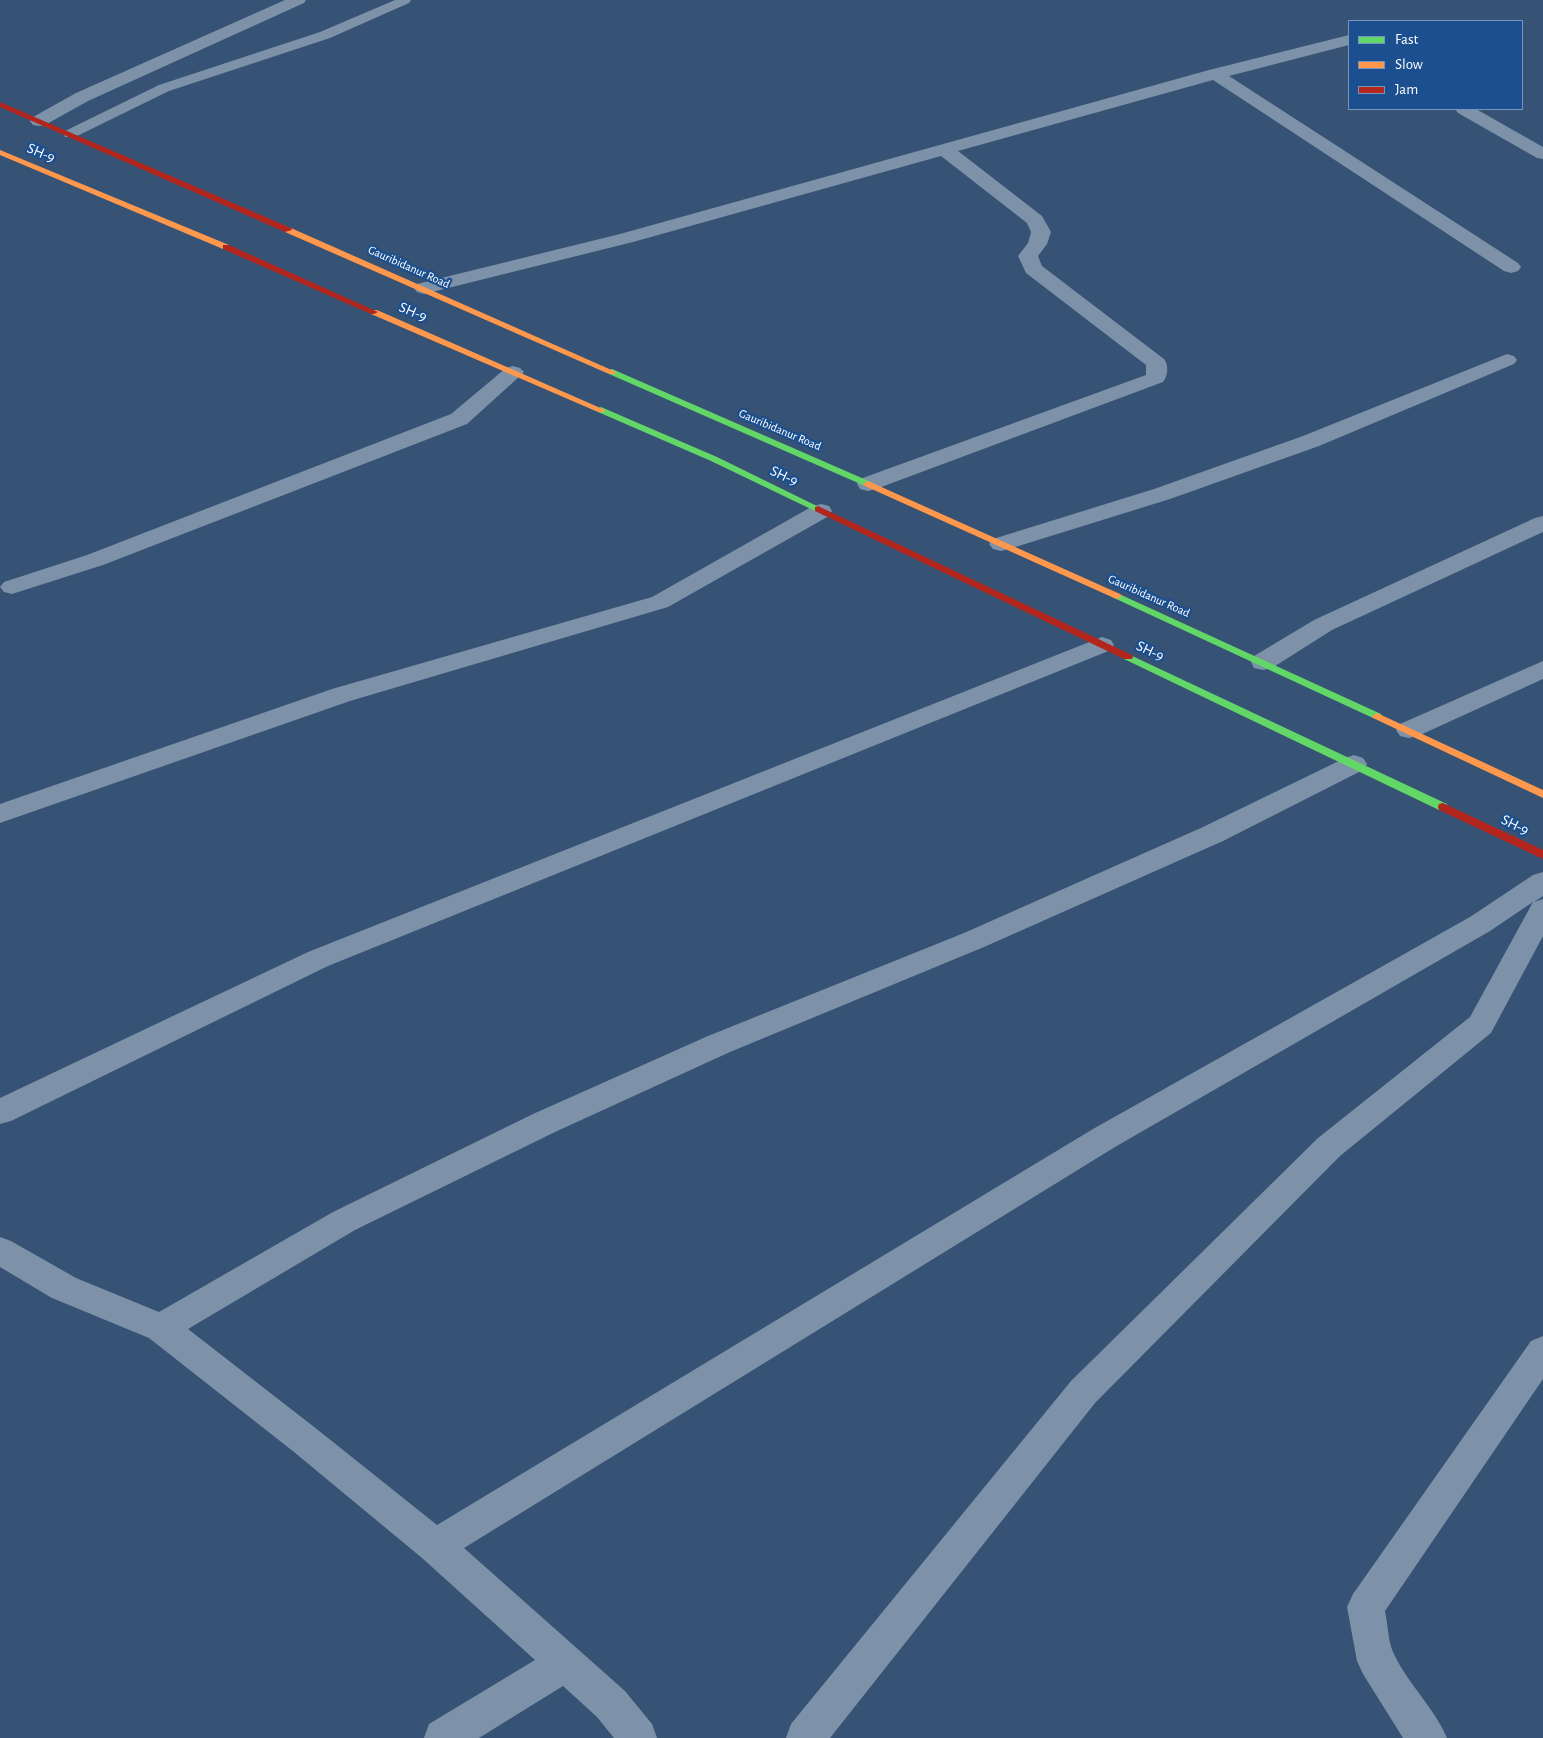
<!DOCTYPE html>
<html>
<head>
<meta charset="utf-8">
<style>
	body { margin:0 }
	#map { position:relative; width:1543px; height:1738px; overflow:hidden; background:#365274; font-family:"Alegreya Sans",sans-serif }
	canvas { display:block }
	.legend { position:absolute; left:1348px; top:20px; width:175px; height:90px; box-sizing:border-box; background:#1b4f8f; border:1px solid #7695bc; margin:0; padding:6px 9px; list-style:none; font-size:15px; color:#fff }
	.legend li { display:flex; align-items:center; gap:10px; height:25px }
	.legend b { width:25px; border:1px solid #7695bc }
</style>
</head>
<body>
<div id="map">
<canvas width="1543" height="1738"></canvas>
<ul class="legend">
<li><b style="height:6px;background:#63d668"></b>Fast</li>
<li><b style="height:6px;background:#ff974d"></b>Slow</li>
<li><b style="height:6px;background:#b3261e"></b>Jam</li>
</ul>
</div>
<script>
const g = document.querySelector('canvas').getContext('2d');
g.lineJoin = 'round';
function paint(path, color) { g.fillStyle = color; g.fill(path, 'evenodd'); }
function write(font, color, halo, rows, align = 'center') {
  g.font = font + ' "Alegreya Sans",sans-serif'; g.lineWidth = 4.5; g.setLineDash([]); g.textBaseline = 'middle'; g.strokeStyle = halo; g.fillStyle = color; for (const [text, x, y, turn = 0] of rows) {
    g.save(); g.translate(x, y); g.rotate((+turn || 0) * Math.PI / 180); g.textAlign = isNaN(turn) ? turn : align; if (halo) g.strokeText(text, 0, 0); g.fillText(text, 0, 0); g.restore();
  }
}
paint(new Path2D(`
	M395,0H411L409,3L330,38L169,91L75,137H65L63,134L65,131L159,85L320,32Z`), '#7d92a8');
paint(new Path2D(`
	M285,0H306L304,3L88,101L45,125L39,126L33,125L30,121L33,117L76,93Z
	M1349,35V45L1229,76L1518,263L1521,267L1518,271L1511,273L1504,271L1213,80L958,151L1042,216L1051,232L1047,244L1038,256L1042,266L1164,359C1169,365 1168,376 1163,382L876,489L868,491L860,489L857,484L860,479L1146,375V365L1026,273L1018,256L1028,243L1031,232L1027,223L941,156L633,242L424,294L417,292L414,288L417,284L620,234L1209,70Z
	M1455,109H1476L1543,147V159L1537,158L1458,113Z
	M1507,354L1514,356L1517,360L1514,364L1319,446L1170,499L1009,549L1001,551L993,549L989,544L993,539L1154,489L1303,436Z
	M513,366L520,368L524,372L520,376L467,424L103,565L12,594L4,592L0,587L4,582L87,555L451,414L506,368Z
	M821,504L829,506L832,511L829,516L668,607L350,701L0,823V804L332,689L652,597L813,506Z
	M1543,516V532L1332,630L1272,668L1263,670L1254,668L1251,662L1254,656L1314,620L1535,518Z
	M1102,637L1111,640L1114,645L1111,650L328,966L11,1121L0,1124V1098L308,952Z
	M1543,661V679L1418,736L1409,738L1400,736L1396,730L1400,724Z
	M1354,755L1363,758L1367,764L1363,770L1223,841L984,947L730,1052L555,1132L355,1230L188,1329L318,1430L437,1525L1093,1129L1470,917L1533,875L1543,872V896L1534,902L1543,899V936L1491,1033L1340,1156L1095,1403L830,1738H786L791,1724L1071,1381L1318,1138L1470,1017L1533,902L1490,931L1115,1147L464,1548L625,1691L652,1724L657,1738H614L597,1717L563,1686L479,1738H424L429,1724L535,1660L422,1558L294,1452L149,1338L52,1298L0,1267V1237L11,1241L76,1278L159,1312L333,1212L533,1114L708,1036L964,933L1203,827L1345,758Z
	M1543,1336V1379L1385,1611C1388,1625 1388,1644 1395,1656C1409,1685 1435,1709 1447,1738H1403L1363,1674L1357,1661L1347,1607L1353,1594L1531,1341Z`), '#7d92a8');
paint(new Path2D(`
	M612,369L871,482L873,484L871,486H865L609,374V370Z
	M601,407L717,457L823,509L821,511H815L711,461L598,412V408Z
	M1117,593L1381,714L1382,716L1377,719L1373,718L1114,598L1112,596L1114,594Z
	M1128,654L1447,804L1448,807L1447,810H1439L1124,659L1123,657Z`), '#63d668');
paint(new Path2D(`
	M0,150L229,245L230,247L223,249L0,155Z
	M285,228H291L616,372L615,374H609L285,232Z
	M371,310H377L605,410L604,412H598L371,314Z
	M868,481L1120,594L1122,596L1117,599L1114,598L865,486L863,484Z
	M1377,713L1543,790V798L1373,718L1372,716Z`), '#ff974d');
paint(new Path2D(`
	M0,102L291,228L292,230L285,232L0,107Z
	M223,245H229L378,312L374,314H371L223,249Z
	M818,506L1132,655L1133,657L1132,659H1124L815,511V507Z
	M1443,803L1543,850V859L1439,810L1438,807L1439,804Z`), '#b3261e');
write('12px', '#fff', '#1b4f8f', [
	["Gauribidanur Road",409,267,24],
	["Gauribidanur Road",780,430,23],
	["Gauribidanur Road",1149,596,24]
]);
write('15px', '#fff', '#1b4f8f', [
	["SH-9",41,153,23],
	["SH-9",413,312,23],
	["SH-9",784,476,25],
	["SH-9",1150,651,25],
	["SH-9",1515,825,26]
]);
</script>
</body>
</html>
